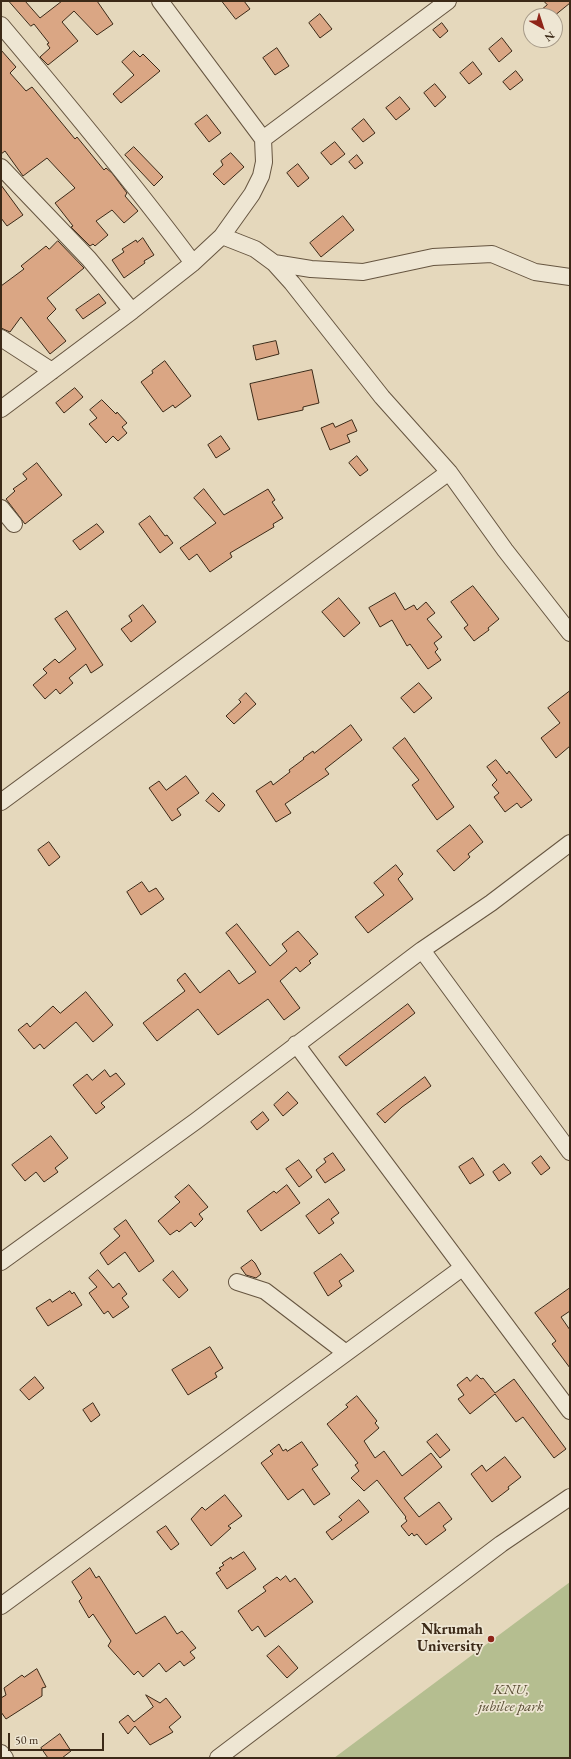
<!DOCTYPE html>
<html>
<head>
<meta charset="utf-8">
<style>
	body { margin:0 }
	#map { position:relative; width:571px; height:1759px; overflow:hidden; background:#e5d8bc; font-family:"EB Garamond",serif }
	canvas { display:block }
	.frame { position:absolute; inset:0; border:2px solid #3b2917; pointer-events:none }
	.north { position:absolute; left:523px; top:8px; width:40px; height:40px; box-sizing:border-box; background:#eee6d3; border:1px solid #a69a88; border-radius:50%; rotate:141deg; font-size:11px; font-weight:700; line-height:16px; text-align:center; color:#3b2917 }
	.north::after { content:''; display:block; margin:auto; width:14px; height:18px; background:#8f2418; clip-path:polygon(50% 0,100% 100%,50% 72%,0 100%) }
	.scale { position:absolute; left:8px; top:1733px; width:96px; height:18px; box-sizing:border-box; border:2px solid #3b2917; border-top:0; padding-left:5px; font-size:12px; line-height:14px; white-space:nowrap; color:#3b2917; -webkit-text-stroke:3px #eee6d3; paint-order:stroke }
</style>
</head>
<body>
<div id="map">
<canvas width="571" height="1759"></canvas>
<div class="frame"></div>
<div class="north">N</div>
<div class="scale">50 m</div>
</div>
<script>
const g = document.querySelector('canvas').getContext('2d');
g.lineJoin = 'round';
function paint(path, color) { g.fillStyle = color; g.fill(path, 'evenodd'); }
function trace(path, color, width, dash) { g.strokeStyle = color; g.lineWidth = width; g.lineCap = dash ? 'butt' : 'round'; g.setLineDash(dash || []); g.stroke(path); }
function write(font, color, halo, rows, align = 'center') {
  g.font = font + ' "EB Garamond",serif'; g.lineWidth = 3.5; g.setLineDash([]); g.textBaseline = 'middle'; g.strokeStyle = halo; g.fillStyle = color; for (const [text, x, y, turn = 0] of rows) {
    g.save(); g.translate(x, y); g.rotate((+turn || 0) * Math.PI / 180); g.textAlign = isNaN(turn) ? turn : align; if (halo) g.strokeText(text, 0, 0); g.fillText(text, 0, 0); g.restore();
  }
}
paint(new Path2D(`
	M570,1582V1758H334Z`), '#b5be90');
const building = new Path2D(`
	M9,1H25L40,18L62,1H97L113,24L97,35L74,11L62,22L78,41L48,65L40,57L50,48L47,44L49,43L34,24L31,26Z
	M222,1H244L250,9L236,19Z
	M544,1H570V3L554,16H534L547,5Z
	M320,14L332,29L320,38L309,23Z
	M442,23L448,31L440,38L433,30Z
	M502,38L512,51L499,62L489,49Z
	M277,48L289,66L275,75L263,58Z
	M1,50L16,67L10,73L26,91L32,87L75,139L77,137L104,170L106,168L112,173L127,193L125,196L138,211L124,223L112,210L96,221L108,235L95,246L93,244L90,246L71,227L73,226L55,203L75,188L47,158L23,176L5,151L1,154Z
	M134,51L140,57L143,54L160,71L121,103L113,94L134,75L122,62Z
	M473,62L482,74L469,84L460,73Z
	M516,71L523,80L510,90L503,82Z
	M435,84L446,97L435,107L424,93Z
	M400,97L410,109L396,120L386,108Z
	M207,115L221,133L209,142L195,124Z
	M364,119L375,133L363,142L352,129Z
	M335,142L345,154L331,165L321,153Z
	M134,147L163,177L154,186L125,155Z
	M231,153L244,167L224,185L213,174L223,165L221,161Z
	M357,155L363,163L355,169L349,162Z
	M298,164L309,178L298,187L287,173Z
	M1,185L23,215L7,226L1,218Z
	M343,216L354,230L321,257L310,243Z
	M143,238L154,255L144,261L145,263L124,278L112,260L124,252L122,249L136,240L137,242Z
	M58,241L84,268L47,298L56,309L47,318L66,341L50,354L21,317L10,332L1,328V286L24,269L21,266L46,246L49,249Z
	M99,294L106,303L83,319L76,310Z
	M276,341L279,354L256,360L253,346Z
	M165,361L191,396L175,408L173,405L163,412L141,382L153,373L152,371Z
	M312,370L319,403L303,407V410L258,420L250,384Z
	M75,388L83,397L64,413L56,403Z
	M102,400L116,414L117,412L127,423L122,427L127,433L118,441L113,436L106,443L89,424L97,418L90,410Z
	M352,420L357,431L347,435L350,442L330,450L321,428L333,423L335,427Z
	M221,436L230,449L216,458L208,445Z
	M357,456L368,470L360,476L349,463Z
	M37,463L62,495L25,524L6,499L15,491L13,489L27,479L23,474Z
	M204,489L224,515L268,489L275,500L272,502L283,518L273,524L274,527L230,553L232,557L210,572L197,554L189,560L180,548L216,523L194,498Z
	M150,516L165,536L167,535L173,543L160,553L139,524Z
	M97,524L104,532L80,550L73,541Z
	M473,586L499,619L488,628L489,630L474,641L464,628L468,625L451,602Z
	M395,593L405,610L414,605L417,610L426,602L435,613L427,619L442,637L434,643L438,649L435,652L441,660L428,669L410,644L407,646L392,620L380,627L369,608Z
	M339,598L360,623L344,637L322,612Z
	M143,605L156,622L131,642L121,629L132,621L129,616Z
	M67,611L103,665L91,673L86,664L69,678L73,683L60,694L56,689L45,699L33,685L47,673L43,669L55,659L59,663L76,649L55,619Z
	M419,683L432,698L414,713L401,698Z
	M570,691V746L556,758L541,738L560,723L548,708Z
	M246,693L256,704L234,724L226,716L241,702L239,700Z
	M351,725L362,740L325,769L329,774L285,804L291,813L276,822L256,791L271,781L273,785L290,772L289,770L304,759L303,758L313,751L314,753Z
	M405,738L454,807L437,820L412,785L419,780L393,748Z
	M496,760L507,774L509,771L532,800L521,808L517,803L505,812L494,797L499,793L492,785L497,780L487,767Z
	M186,776L199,793L177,809L181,815L172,821L149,788L159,781L166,790Z
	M213,793L225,805L219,812L206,801Z
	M470,825L483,842L468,854L470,857L454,871L437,851Z
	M49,842L60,857L49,866L38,850Z
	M396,865L403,874L398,879L413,899L368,933L355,917L384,895L374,883Z
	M142,882L149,892L156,888L164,899L141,915L127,892Z
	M237,924L270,966L287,951L282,944L298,931L318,954L309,961L311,963L300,972L296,967L280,981L300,1008L284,1020L268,999L218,1035L198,1009L157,1041L143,1023L185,991L177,980L185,973L200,993L229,970L239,984L256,972L226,933Z
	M86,992L113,1025L93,1042L76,1022L44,1049L40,1044L34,1049L18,1030L27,1023L30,1027L53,1006L60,1013Z
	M408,1004L415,1013L346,1066L339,1057Z
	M105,1070L110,1077L116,1073L125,1084L101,1103L105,1107L96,1114L73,1085L87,1074L92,1080Z
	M425,1077L431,1086L402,1107L385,1123L377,1114Z
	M288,1092L298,1103L283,1116L274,1105Z
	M263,1112L269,1120L257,1130L251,1122Z
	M51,1136L68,1158L55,1168L58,1172L44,1182L36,1172L25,1181L12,1165Z
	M333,1153L345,1170L325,1183L316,1170L326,1162L324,1159Z
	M541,1156L550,1168L541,1175L532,1163Z
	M473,1158L484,1175L470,1184L459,1167Z
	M299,1160L312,1177L299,1187L286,1169Z
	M504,1164L511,1173L499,1181L493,1172Z
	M189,1185L208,1207L199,1214L203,1219L195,1227L191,1222L179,1232L177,1230L170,1235L158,1221L180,1202L175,1197Z
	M287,1185L300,1203L261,1231L247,1211L274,1191L276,1193Z
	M329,1199L339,1213L331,1219L334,1223L319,1234L306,1216Z
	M126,1220L154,1261L139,1272L125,1252L108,1265L100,1253L120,1236L114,1229Z
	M341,1254L354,1271L339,1281L342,1286L328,1296L314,1273Z
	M252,1260L255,1263L261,1274L256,1278L246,1275L241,1268Z
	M98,1270L113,1288L119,1283L127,1294L122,1298L129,1307L113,1318L108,1311L104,1314L89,1293L97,1287L89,1278Z
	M173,1271L188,1290L179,1298L163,1280Z
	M570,1288V1311L561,1317L570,1330V1368L552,1344L556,1341L535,1313Z
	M70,1291L72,1294L74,1292L82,1305L48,1326L36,1308L50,1299L52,1302Z
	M210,1347L223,1368L215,1373L217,1377L188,1395L172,1370Z
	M477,1375L481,1379L483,1378L495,1393L514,1379L566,1449L554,1458L523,1417L516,1422L495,1394L470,1414L458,1399L464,1395L457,1385L467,1377L470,1381Z
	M35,1377L44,1388L29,1400L20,1390Z
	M357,1396L377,1421L375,1423L379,1428L364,1441L375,1458L384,1451L402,1476L431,1453L442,1467L404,1498L419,1517L439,1502L452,1519L443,1526L446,1530L426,1545L417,1534L414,1536L412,1533L409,1536L401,1526L407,1521L405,1518L406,1517L377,1480L364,1491L351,1478L359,1471L355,1465L358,1463L327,1424L348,1407L346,1405Z
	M93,1403L100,1415L91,1422L83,1410Z
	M437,1434L450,1450L440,1458L427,1442Z
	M302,1442L318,1465L312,1469L330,1494L314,1505L303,1489L288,1500L261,1463L273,1454L270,1451L279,1444L283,1451L286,1449L287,1451Z
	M505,1457L521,1477L508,1487L509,1489L492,1502L471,1474L482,1465L486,1471Z
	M225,1495L242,1516L228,1526L231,1528L211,1546L191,1519L202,1507L205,1510Z
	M359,1500L369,1512L332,1540L326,1532L342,1520L339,1517Z
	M166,1526L179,1544L171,1550L157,1532Z
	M244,1552L256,1569L227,1589L216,1573L221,1570L219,1568L224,1565L222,1563L231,1557L232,1559Z
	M90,1568L96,1578L99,1576L136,1634L165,1616L177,1634L182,1631L196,1648L190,1652L195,1658L184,1666L180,1661L166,1672L159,1663L143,1677L138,1671L134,1675L108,1646L111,1641L93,1614L89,1618L79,1601L82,1598L72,1582Z
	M286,1576L290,1582L295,1578L313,1602L265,1637L258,1626L252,1631L238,1611L266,1591L263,1587L277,1577L280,1580Z
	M279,1646L298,1668L287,1678L267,1656Z
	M37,1669L46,1687L42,1688V1696L6,1719L1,1712V1698L6,1695L4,1688L22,1675L24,1677Z
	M146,1695L160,1703L166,1698L181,1717L169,1727L173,1732L150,1745L135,1726L128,1734L119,1722L128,1715L134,1722L153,1707Z
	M60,1734L71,1751L62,1758H48L41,1748Z`);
paint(building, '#daa684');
trace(building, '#3b2917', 1);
const minor = new Path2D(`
	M1,25C67,103 132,181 193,263
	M263,139L448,1
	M1,167L89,259L132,311
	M222,236L255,249L274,263L292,283L382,397L449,472L505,550L570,633
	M274,263L311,269L363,272L433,257L492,254L535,272L570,277
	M1,338L52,371
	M1,409L132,311L193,263L222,236L252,194L261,176L264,162L263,139L160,1
	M1,508L14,524
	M1,802L449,472
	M422,950L570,1152
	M296,1044L570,1411
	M1,1262L196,1121L422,950L491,903L570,843
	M237,1282L265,1291L346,1353
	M1,1606L462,1268
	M1,1753L5,1758
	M218,1758L501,1544L570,1497`);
trace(minor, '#665540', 18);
trace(minor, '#eee6d3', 16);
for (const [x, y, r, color] of [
	[491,1639,4,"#8f2418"]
]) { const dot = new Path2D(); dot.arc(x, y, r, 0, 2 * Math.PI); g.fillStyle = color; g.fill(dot); trace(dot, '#eee6d3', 1.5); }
write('bold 15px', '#3b2917', '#eee6d3', [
	["Nkrumah",483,1630],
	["University",483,1647]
], 'right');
write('italic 15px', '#5a4e35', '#eee6d3', [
	["KNU,",511,1690],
	["jubilee park",511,1707]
]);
</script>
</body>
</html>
